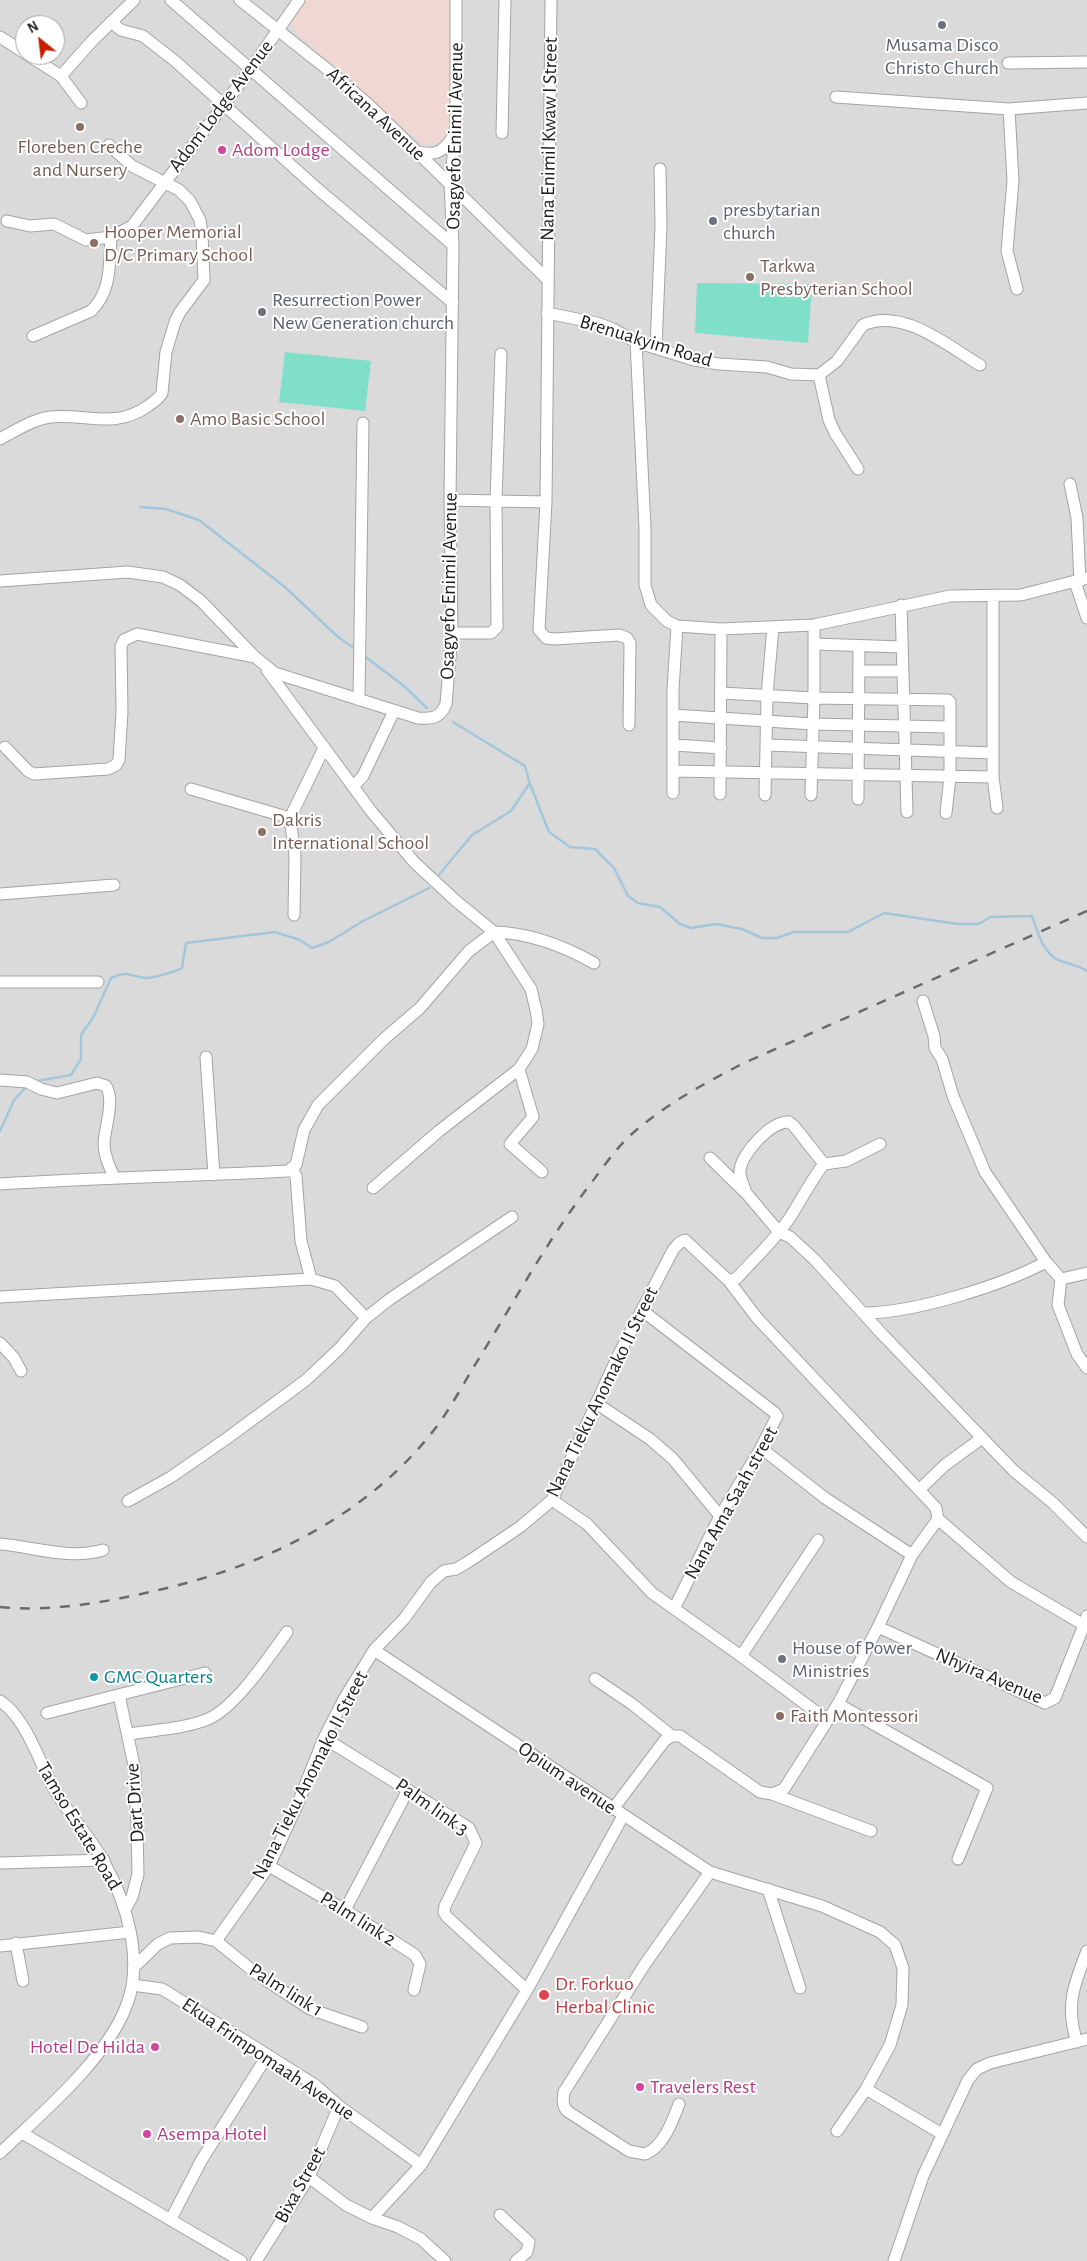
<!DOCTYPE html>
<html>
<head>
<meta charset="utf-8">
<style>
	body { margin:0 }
	#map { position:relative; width:1087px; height:2261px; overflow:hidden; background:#eeece2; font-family:"Alegreya Sans",sans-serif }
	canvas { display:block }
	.north { position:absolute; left:15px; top:15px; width:50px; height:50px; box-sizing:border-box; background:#fff; border:1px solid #a5a5a5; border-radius:50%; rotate:331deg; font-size:14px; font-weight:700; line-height:20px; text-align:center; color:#1d1d1d }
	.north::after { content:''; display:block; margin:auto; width:18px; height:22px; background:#ca1e00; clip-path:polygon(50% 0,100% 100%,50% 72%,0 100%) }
</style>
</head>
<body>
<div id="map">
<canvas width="1087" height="2261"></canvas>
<div class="north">N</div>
</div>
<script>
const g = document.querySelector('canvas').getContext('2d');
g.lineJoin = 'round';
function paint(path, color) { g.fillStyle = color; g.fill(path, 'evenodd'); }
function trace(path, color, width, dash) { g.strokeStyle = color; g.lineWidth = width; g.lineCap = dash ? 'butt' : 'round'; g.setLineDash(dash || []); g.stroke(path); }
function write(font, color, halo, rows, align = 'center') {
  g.font = font + ' "Alegreya Sans",sans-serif'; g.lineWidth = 4; g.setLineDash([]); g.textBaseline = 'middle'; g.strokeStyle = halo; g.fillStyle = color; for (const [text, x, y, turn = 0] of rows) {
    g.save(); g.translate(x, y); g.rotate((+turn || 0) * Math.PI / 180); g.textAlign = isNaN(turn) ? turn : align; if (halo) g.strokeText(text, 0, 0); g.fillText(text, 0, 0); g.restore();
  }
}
paint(new Path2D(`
	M0,0H1087V2261H0ZM25,25H55V55H25Z`), '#dbdada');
paint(new Path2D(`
	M304,0H449L450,129L444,139L436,144L423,145L297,33L291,25L292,18Z`), '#f0d7d1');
paint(new Path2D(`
	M697,283L812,284L808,343L695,333Z
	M285,352L371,361L365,411L279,402Z`), '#7fdfc8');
trace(new Path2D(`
	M140,507L166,509L199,520L286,588L338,637L357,650
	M363,655L404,686L427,708
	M453,722L525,766L530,784L549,832L570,847L595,849L614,868L628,896L638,903L660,907L680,924L691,928L716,924L742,929L762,938H777L794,932H848L884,913L958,924H979L990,917L1032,916C1037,931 1044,956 1061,961C1071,965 1078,965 1087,971
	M438,876L472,835L511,811L529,784
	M37,1081L71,1075L81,1059V1035L94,1016L111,978C130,970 128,976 145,978C150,979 178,971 182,968L186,943L275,932L300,940L312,948L329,942L363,921L429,888
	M0,1131L14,1100L27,1086`), '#a2c7dd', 2.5);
const street = new Path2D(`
	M171,0L453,245
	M240,0L332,73L370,106L547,279
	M551,0L546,502L539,630L546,638L554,639L619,635L627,638L630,643L629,725
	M111,22L121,30L143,36L175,61L320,191L453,303
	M0,37L25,53
	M28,55L61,76L81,103
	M1008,63L1087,62
	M61,76L92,41L134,0
	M836,97L1009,109L1087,103
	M1009,109L1013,181L1007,251L1017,289
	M502,133L505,0
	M418,152C438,156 444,151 454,135
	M7,221L30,226L54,224L86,240L111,237L132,226L250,70L299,0
	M547,313L597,323L613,329L636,342L694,360L719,364L767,367L791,374L819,375L837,361L863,325C902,307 948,346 980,365
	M33,336L91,311C112,291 109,264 111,237
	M636,342L645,528V585L651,605L667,621L677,626L721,629L814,625L950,596L1021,595L1087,578
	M656,348L661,226L660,169
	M819,375L829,420L835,433L858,469
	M0,439C14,431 34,419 50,417C86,413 114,430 148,406C153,402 159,399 162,393L166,352L175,322L180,312L204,280L202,234L200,220L190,201L179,190L132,166L109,145
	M1070,484L1077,518L1080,581
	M450,500L546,502
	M0,581L128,572L163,577L180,585L201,601L255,657L275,673L418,718C433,719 440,718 446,704L452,633L450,500L453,245L450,183L456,131V0
	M1075,582L1087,618
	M993,595V777L997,808
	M901,605L907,812
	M452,633H491L497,627L496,501L501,354
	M814,644L902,647
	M267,670L371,811L414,862L456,901L494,932L531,989L536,1010L538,1024L532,1049L519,1069L439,1131L373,1188
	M859,671H903
	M721,693L814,698L948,700L950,702V777L946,813
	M359,700L363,423
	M673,715L813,724L949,727
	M674,745L721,748
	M766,745L993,753
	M5,747L28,771L34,774L108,769L116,765L119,760L122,712L121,646L124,640L137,634L255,657
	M674,771L993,777
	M353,787L363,776L394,711
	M191,789L290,818
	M673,793V690L677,626
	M720,794L721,629
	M765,795L767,696L773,627
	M811,795L814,698V625
	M858,799L859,646
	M0,894L114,885
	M294,915L295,856L290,818L324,748
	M0,982H98
	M923,1001L934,1036L935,1048L942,1059L953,1096L985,1172L1046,1262L1061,1279
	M206,1057L214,1175
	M519,1069L533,1117L510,1144L542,1172
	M0,1080L27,1082L41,1089L57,1093L97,1083L106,1086C115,1101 105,1126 104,1143C104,1155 109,1166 114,1177
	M710,1158L747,1194L779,1232L790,1237L814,1259L882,1334L1014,1471L1053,1503L1087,1537
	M292,1169L296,1176L301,1241L311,1279
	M0,1184C96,1178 192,1176 288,1171L296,1165L304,1130L318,1105L384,1039L420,1008L469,951L494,932C530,933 562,945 594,963
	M745,1190C743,1183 739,1177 740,1170C742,1153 771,1121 789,1122L794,1126L824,1164L846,1161L880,1144
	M1061,1279L1058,1305L1077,1354L1087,1368
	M1061,1279L1087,1273
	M729,1281L757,1318L936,1508L938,1519L1011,1582L1084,1625L1087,1616
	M0,1297L311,1279L335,1286L366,1318
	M643,1311L775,1413L777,1416L761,1448L720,1516L674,1609
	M864,1313C914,1313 1003,1285 1046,1262
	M0,1343L14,1358L21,1371
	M596,1403L650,1439L673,1459L720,1516
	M761,1448L825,1498L912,1555
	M919,1490L945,1465L982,1438
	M552,1500L587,1524L652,1593L741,1656L827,1720
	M128,1501L171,1477L226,1439L306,1380L339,1349L366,1318L390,1299L512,1217
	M0,1544C34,1547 70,1560 103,1550
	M878,1627L1045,1703L1055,1698L1084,1625
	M374,1650L710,1872L822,1906L880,1932L895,1945L903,1968L902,2005L890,2045L866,2089L837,2131
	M741,1656L818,1540
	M595,1679L632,1704L672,1736
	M119,1695L135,1770L137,1826L138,1874L132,1897L125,1910
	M0,1701C27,1718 40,1766 57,1794C71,1817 91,1838 104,1862C126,1901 144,1960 127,2004C108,2058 41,2114 0,2153
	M838,1704L987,1788L958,1859
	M47,1713L205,1673
	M129,1734C154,1730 184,1729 208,1719C235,1708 269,1657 287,1632
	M324,1738L469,1828L476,1843L445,1906L444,1912L447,1917L527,1990
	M772,1794L871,1831
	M613,1809L665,1740L672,1736H680L760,1792L772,1794L784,1789L838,1704L878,1627L912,1555L938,1519
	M0,1863L104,1860
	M269,1866L345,1910L415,1955L420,1964L414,1990
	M768,1889L800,1988
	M345,1910L408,1790
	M216,1941L269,1866L298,1803L324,1738L344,1699L374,1650L404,1619L431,1582L444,1571L456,1569L468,1562L520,1527L552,1500L618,1356L673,1250L679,1243L685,1240L729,1281L737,1278C755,1258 776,1239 791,1216C802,1199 811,1180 824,1164
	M16,1943L23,1981
	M0,1946L130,1932
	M133,1968L158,1944L170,1938L199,1937L216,1941L257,1974L310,2009L362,2027
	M132,1985L162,1989L172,1995L315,2085L339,2106L421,2165
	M1077,2042C1065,2007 1074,1984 1087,1951
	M866,2089L942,2134
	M679,2104C673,2120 663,2148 645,2154L629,2151L567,2111C562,2105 563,2099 564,2092L645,1964L710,1872
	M22,2133L241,2261
	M309,2177L346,2205L372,2218L398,2227L421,2239L445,2261
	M500,2215L529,2242L527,2252L516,2261
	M372,2218L421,2165L527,1990L623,1816
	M171,2219L201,2161L267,2056
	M256,2261L309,2177L339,2106
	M894,2261L923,2176L968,2080L977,2069L990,2063L1087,2039`);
trace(street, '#a4a4a4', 13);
trace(street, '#fff', 11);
trace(new Path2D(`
	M0,1607C57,1613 124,1599 179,1585C276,1560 372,1510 434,1430C449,1411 461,1388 473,1368C512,1306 547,1240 592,1182C604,1166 617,1147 633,1133C666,1104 705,1083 744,1063L1087,911`), '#6b6b6b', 2.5, [10, 10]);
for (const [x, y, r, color] of [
	[942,25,5,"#6b7280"],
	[80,127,5,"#8d6e63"],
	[222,150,5,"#d1479c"],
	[713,221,5,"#6b7280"],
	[94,243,5,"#8d6e63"],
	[750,277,5,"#8d6e63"],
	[262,312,5,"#6b7280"],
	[180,419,5,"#8d6e63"],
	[262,832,5,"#8d6e63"],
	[782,1659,5,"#6b7280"],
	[94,1677,5,"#0f9aa8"],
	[780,1716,5,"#8d6e63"],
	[544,1995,6,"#e0444e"],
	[155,2047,5,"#d1479c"],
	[640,2087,5,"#d1479c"],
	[147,2134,5,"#d1479c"]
]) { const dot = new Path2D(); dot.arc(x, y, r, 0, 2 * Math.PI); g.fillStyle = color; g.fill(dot); trace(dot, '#fff', 2); }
write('20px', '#5b616d', '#fff', [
	["Musama Disco",942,45,"center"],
	["Christo Church",942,68,"center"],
	["presbytarian",723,210],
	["church",723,233],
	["Resurrection Power",272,300],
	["New Generation church",272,323],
	["House of Power",792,1648],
	["Ministries",792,1671]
], 'left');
write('20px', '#1d1d1d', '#fff', [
	["Adom Lodge Avenue",221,106,-53],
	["Africana Avenue",376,114,43],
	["Osagyefo Enimil Avenue",455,136,-89],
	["Nana Enimil Kwaw I Street",549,139,-89],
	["Brenuakyim Road",646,341,17],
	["Osagyefo Enimil Avenue",449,586,-89],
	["Nana Tieku Anomako II Street",602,1392,-64],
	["Nana Ama Saah street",731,1503,-61],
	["Nhyira Avenue",989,1676,23],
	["Nana Tieku Anomako II Street",310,1775,-63],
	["Opium avenue",567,1778,34],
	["Dart Drive",135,1803,-94],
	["Palm link 3",432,1807,35],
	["Tamso Estate Road",79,1826,59],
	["Palm link 2",358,1919,32],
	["Palm link 1",286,1990,32],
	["Ekua Frimpomaah Avenue",268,2059,34],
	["Bixa Street",300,2185,-61]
]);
write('20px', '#785e54', '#fff', [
	["Floreben Creche",80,147,"center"],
	["and Nursery",80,170,"center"],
	["Hooper Memorial",104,232],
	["D/C Primary School",104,255],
	["Tarkwa",760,266],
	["Presbyterian School",760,289],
	["Amo Basic School",190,419],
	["Dakris",272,820],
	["International School",272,843],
	["Faith Montessori",790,1716]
], 'left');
write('20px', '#b23c85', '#fff', [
	["Adom Lodge",232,150],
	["Hotel De Hilda",145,2047,"right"],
	["Travelers Rest",650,2087],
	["Asempa Hotel",157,2134]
], 'left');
write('20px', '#0d838f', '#fff', [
	["GMC Quarters",104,1677]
], 'left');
write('20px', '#be3a42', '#fff', [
	["Dr. Forkuo",555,1984],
	["Herbal Clinic",555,2007]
], 'left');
</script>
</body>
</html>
